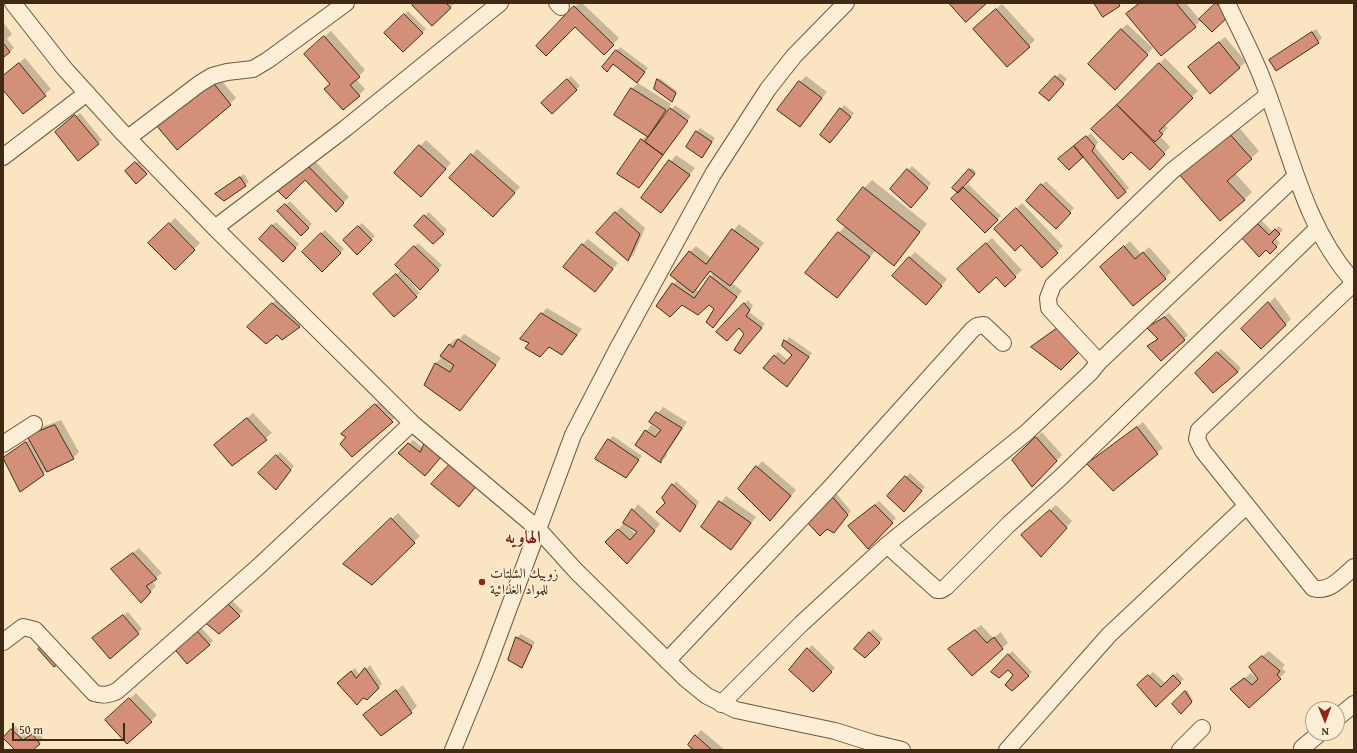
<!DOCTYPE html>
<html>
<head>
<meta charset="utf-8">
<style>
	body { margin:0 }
	#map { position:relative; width:1357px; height:753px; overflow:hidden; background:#fae4c2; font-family:"Gentium Book Plus",serif }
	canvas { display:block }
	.frame { position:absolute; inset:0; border:4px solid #412a14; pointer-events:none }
	.north { position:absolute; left:1305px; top:701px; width:40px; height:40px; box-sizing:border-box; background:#fcedd7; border:1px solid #b19f89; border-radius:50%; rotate:179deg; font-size:11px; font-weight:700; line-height:16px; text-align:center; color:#412a14 }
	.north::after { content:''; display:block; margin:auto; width:14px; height:18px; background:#8f2418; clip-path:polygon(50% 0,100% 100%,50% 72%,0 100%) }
	.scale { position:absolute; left:12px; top:723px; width:113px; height:18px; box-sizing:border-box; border:2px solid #412a14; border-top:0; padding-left:5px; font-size:12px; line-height:14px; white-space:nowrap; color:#412a14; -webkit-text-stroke:3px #fcedd7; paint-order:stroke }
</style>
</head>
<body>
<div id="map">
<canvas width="1357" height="753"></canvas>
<div class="frame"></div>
<div class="north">N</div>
<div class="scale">50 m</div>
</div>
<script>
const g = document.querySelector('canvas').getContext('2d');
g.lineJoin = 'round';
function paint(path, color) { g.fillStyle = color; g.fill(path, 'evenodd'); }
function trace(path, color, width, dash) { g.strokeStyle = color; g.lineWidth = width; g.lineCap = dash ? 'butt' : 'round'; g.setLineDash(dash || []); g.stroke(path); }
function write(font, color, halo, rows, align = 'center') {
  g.font = font + ' "Gentium Book Plus",Amiri,serif'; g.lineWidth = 3; g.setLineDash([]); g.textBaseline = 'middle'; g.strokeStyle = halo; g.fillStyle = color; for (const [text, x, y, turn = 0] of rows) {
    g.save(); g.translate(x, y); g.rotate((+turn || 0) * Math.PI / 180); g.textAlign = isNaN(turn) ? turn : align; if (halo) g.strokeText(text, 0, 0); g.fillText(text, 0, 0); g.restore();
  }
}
paint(new Path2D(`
	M416,3H453L454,4L432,25Z
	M579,3H582L619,38L604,54L575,25L537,46Z
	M1140,3H1186L1200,20L1217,3H1223L1232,12L1201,20L1195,26L1133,9Z
	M1002,4L1035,40L1007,66L980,23Z
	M408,11L426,29L403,50L386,33Z
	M3,22L12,34L7,39L14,48L3,57Z
	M1127,24L1153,48L1115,88L1121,30Z
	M1316,29L1322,38L1318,42L1270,60Z
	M331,31L365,70L356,79L365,89L359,95L331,84L311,48Z
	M1225,37L1246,62L1210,92L1195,62Z
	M620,47L648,68L640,78L613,64L603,67Z
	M25,58L51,89L23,113L3,88V76Z
	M1165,58L1198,91L1164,125L1168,128L1160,136L1170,147L1150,168L1131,150L1092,129Z
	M1060,73L1067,79L1052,96L1041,93Z
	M217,75L236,98L177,149Z
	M571,76L580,86L576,90L543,103Z
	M806,76L827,92L800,126V82Z
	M659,78L677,91L672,101L655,89Z
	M638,83L671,104L659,122L661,123L675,105L691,116L639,187L642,140L647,135L632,89ZM654,130L655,131L651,136L649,135Z
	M844,105L854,113L830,142L841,109Z
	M80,113L102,140L98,143L60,128Z
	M1236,124L1259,151L1235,173L1252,192L1244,200L1180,173Z
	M700,128L715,138L705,153L697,132Z
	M1091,133L1098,142L1095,147L1129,188L1119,197L1083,155L1069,169L1063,155Z
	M426,140L451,163L427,190L420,146Z
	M477,149L520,187L499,210L472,155Z
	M676,155L695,168L661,212L642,198Z
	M312,158L349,197L336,210L305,179L279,190Z
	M138,161L147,172L136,182L126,171Z
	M912,166L931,183L915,203L891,189Z
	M972,168L976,172L961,187L963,189L968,184L1001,216L985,231L959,193L953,188Z
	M244,174L249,182L224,200L220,191Z
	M872,180L927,224L894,264L876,250L842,291L839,233L845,226L864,188Z
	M1046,181L1074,208L1056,227L1027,200Z
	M290,201L312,224L301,234L279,211Z
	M1022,203L1063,246L1042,266L1001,223Z
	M621,207L645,228L634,254L628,260L615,213Z
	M429,212L447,230L433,243L415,226Z
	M175,218L200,243L175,269L149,243Z
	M1262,221L1273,232L1279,226L1283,230L1275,238L1280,243L1270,252L1266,249L1243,238Z
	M276,222L299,244L283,260L260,238Z
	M362,223L375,236L357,253L344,240Z
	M739,224L764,243L732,283L742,291L718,321L716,309L709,304L657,306L677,280L690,252L696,246L711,258ZM711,270L714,272L699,292L696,289Z
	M325,230L344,249L322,270L303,252Z
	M992,238L1022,270L1005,286L996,276L964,263Z
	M588,239L618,263L600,284L582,245Z
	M1130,241L1141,254L1149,247L1171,272L1165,278L1107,262Z
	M418,243L442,265L420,288L407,276L406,277L420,293L416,296L378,291L401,270L396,265Z
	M915,252L947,279L932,298L909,258Z
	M1275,297L1291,319L1285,325L1243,329Z
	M278,298L305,320L299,326L282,338L277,334L248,327Z
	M748,300L753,306L749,312L765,324L744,349L746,334L739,327L718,332Z
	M547,308L582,329L562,354L549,346L530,343L541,314Z
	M1169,313L1188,335L1184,339L1149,346L1159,338L1148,328Z
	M1066,322L1086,343L1033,347L1038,341Z
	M464,334L501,358L466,404L426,384L436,363L443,356L449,345L455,339L458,341Z
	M789,337L812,353L790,382L764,368L778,352L789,361L794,355L783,346Z
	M1221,349L1241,368L1238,372L1196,373Z
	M382,399L398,415L352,456L347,437L348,428Z
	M663,407L687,422L667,453V456L661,462L636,445L651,425L661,431L662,429L651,422Z
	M253,413L272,433L232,465L215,445Z
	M61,420L79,452L73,458L48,470L21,490L5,458L30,439L34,430Z
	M1143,422L1163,448L1157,453L1089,464Z
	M1042,432L1062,455L1032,486L1019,454Z
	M613,436L642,456L626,477L609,440Z
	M413,440L423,448L444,453H400Z
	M280,452L294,466L279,485L260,473Z
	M762,461L796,490L776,514L739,489Z
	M910,473L925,487L908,507L888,495Z
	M676,481L699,502L680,531L673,485Z
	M833,490L851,511L837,528L806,519Z
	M726,496L756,517L736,543L703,527Z
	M879,501L896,518L868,547L849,526Z
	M638,504L660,524L633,557L618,530ZM626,524L639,532L636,534L625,525Z
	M1056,505L1072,521L1046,550L1022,535Z
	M398,513L420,536L372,584L345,564Z
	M139,548L162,573L152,581L156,586L141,602L119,564Z
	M228,597L243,611L219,633Z
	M128,612L142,629L110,658L97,635Z
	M199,625L213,641L187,663Z
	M981,625L993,638L1001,632L1008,643L972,675L949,649Z
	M873,629L883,639L865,657L856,649Z
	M521,634L535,642L521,667L517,638Z
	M812,645L835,668L813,691L790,670Z
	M1012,651L1032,672L1012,690L1015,675L1009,668L993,672Z
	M1269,651L1285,665L1282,668L1286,672L1249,706L1231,689L1251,673L1259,681L1256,661Z
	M370,665L382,684L366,699L342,679L355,668L360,676Z
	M1153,672L1166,684L1177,672L1184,679L1156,705L1142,681Z
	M403,685L417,706L411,712L365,715Z
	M1187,690L1193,700L1181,713L1173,704Z
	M136,693L157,715L151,721L113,714Z
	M15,726L27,737L37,731L43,739L32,750H16L3,737Z
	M701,730L725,750H688L691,747L696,736Z`), '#0003');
const building = new Path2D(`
	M414,3H446L451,8L432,26L412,5Z
	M949,3H987L966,22Z
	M1094,3H1118L1120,6L1103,17Z
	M1140,3H1176L1196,27L1161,56L1126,14Z
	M1216,3L1229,16L1212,32L1199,19Z
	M574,6L614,45L604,55L575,27L546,56L536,46Z
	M996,9L1030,47L1007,67L973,29Z
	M404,14L423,33L403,52L384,33Z
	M1121,29L1148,55L1115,90L1088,64Z
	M1312,32L1319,43L1276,71L1269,60Z
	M324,36L360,77L350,85L360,96L343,110L324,89L330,84L304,54Z
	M1219,42L1240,68L1210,94L1188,67Z
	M3,43L10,52L3,58Z
	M616,50L645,72L637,83L613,64L607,72L602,67Z
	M19,63L46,96L23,114L3,90V76Z
	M1159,63L1193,98L1159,131L1163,134L1155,142L1117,105Z
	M1055,76L1064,84L1049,101L1039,93Z
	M567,79L577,90L552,114L541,103Z
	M657,79L676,93L672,102L654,89Z
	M211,80L231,105L177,150L156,125Z
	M799,81L822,98L800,127L777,110Z
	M631,88L666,110L648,137L614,115Z
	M1117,105L1165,154L1150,170L1131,152L1123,160L1091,129Z
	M670,108L688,121L663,155L645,142Z
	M840,108L851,117L830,143L820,135Z
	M75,115L99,144L78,161L55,132Z
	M696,131L712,142L702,158L686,147Z
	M1227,131L1252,159L1227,181L1245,200L1220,221L1178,173Z
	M1086,136L1095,146L1092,151L1126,192L1118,199L1074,146Z
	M641,139L663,155L639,188L617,174Z
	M419,145L446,169L421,197L394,173Z
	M1074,146L1083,157L1069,170L1058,159Z
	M471,154L515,193L493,217L449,178Z
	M669,160L690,175L661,213L641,198Z
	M135,162L147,174L136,184L125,171Z
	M305,163L344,203L336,212L305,180L286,199L277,190Z
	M907,169L928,188L911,208L890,189Z
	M969,169L975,174L958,193L952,188Z
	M240,177L246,186L224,201L215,194Z
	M1041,184L1071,213L1056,229L1026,201Z
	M863,187L920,232L894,266L837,220Z
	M963,187L998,220L985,233L951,199Z
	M285,204L309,228L301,236L277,211Z
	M1016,208L1058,253L1042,268L1021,245L1015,251L994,229Z
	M615,212L640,234L628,261L596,233Z
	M424,215L444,234L433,244L414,226Z
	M169,223L195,250L175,270L148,243Z
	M1258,224L1269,235L1275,229L1280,234L1272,242L1277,247L1270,254L1266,250L1259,257L1242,238Z
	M272,225L296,248L283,262L259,239Z
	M358,226L372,240L357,255L343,240Z
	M732,229L759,249L730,286L710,271L693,293L670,275L689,251L706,264Z
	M838,232L870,257L837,298L805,273Z
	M321,233L341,253L322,272L302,252Z
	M986,243L1016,277L1005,287L996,277L979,293L957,269Z
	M582,244L613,269L595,292L563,267Z
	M414,246L439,270L420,290L395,265Z
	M1124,246L1135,259L1143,252L1166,279L1133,306L1100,267Z
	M909,257L942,286L926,305L892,276Z
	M396,274L417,297L394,317L373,294Z
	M710,276L737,297L713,328L706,322L714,309L709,305L698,315L682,305L670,317L656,306L672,283L694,298Z
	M1268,302L1286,325L1261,349L1241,329Z
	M272,303L300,327L282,340L277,335L266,344L247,327Z
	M744,303L750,310L746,316L762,328L740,354L734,350L744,334L739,328L727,341L716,332Z
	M541,313L577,335L562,355L549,347L540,357L525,348L529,343L520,339Z
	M1165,317L1185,340L1161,361L1147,346L1158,339L1147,328Z
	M1059,327L1081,350L1061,370L1031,347Z
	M458,339L496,365L460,411L424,385L435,363L450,372L454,365L440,356L449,344L453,347Z
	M784,340L809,357L787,387L763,368L774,355L784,364L792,355L782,346Z
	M1217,352L1238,372L1213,393L1195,373Z
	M375,404L393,422L352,457L340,444L346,437L341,434Z
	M656,412L682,428L661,460V463L635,445L645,430L655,437L661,430L649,422Z
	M247,418L267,440L232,466L214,445Z
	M55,425L74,459L47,472L27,436Z
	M1137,427L1158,454L1113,491L1087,464Z
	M1036,437L1057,461L1032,487L1012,460Z
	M608,439L639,460L626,478L595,459Z
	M26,442L44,475L20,492L3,458Z
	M425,442L441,457L425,476L398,453L408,443L420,452Z
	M276,455L291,470L276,490L258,473Z
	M450,464L478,484L459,507L431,484Z
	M756,466L791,496L770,521L738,489Z
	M905,476L922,491L904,512L887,496Z
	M672,484L696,506L680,532L656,512L665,503L662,498Z
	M829,493L848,515L834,533L827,529L820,536L804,519Z
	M719,501L751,523L731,550L701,527Z
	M875,505L893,523L868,549L848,526Z
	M632,509L655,531L627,564L605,542L618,529L630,540L637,532L623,523Z
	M1050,510L1067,528L1041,557L1021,535Z
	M391,518L415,543L372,585L343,564Z
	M133,553L157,579L146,586L151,592L141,603L111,569Z
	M224,600L240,616L219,634L202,620Z
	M123,615L139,634L110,659L92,638Z
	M194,628L210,645L187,664L172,646Z
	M975,630L987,643L994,637L1003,649L972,676L948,649Z
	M869,632L880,643L865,658L854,649Z
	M516,637L532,646L522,668L508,660Z
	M44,643L61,662L54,667L38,649Z
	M807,648L832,672L813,692L789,670Z
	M1008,654L1029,676L1012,691L1005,685L1013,675L1008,670L999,678L991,672Z
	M1262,656L1280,671L1277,675L1281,679L1249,708L1230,689L1244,678L1252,685L1258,679L1249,667Z
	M365,668L379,688L367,700L363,698L357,705L337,683L351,671L356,678Z
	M1148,675L1161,687L1173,675L1181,683L1156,707L1137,685Z
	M396,690L412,713L381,736L363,715Z
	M1185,691L1192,702L1181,714L1172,704Z
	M129,698L152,722L127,744L105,720Z
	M11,729L23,740L32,734L40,744L33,750H15L3,738Z
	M695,735L712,750H694L688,745Z`);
paint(building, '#d48f79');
trace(building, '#412a14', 1);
const minor = new Path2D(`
	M13,3L64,68L121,131L215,228L412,423L538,529L576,571L686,679L707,696L736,710L835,731L873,743L902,750
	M557,3L561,7
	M1227,3C1239,29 1253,54 1263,81C1290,149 1304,227 1354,282
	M128,138L199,84L212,76L227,72L253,69L268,60L346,3
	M3,157L87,93
	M215,228L346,128L500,3
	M1354,283L1199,430L1197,439L1203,451L1313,588C1330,593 1342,577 1354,567
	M1099,362L1049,308L1048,298L1053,285L1172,171L1268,95
	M3,444L34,424
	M887,545L1026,433L1090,373L1099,362L1296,176
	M3,642L23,627L35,630L94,693C103,696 109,695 117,691L258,567L412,423
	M667,661L830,488L972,330L977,326L984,325L1003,343
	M721,704L801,624L887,545L937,590H941L946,587L1009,524L1060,478L1318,228
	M1337,718L1354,704
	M1302,748L1320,733
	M453,750L487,667L573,435L619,346L713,174L768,89L794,56L846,3
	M1007,750L1109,635L1246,506
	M1180,750L1202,728`);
trace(minor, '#6f5840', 18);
trace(minor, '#fcedd7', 16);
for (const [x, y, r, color] of [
	[482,582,4,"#8f2418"]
]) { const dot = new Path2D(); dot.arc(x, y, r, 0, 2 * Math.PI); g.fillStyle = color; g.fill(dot); trace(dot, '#fcedd7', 1.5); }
write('14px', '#412a14', '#fcedd7', [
	["زوبيك الشلتات",490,574],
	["للمواد الغذائية",490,590]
], 'left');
write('bold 18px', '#7a1f14', '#fcedd7', [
	["الهاويه",523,538]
]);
</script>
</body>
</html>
